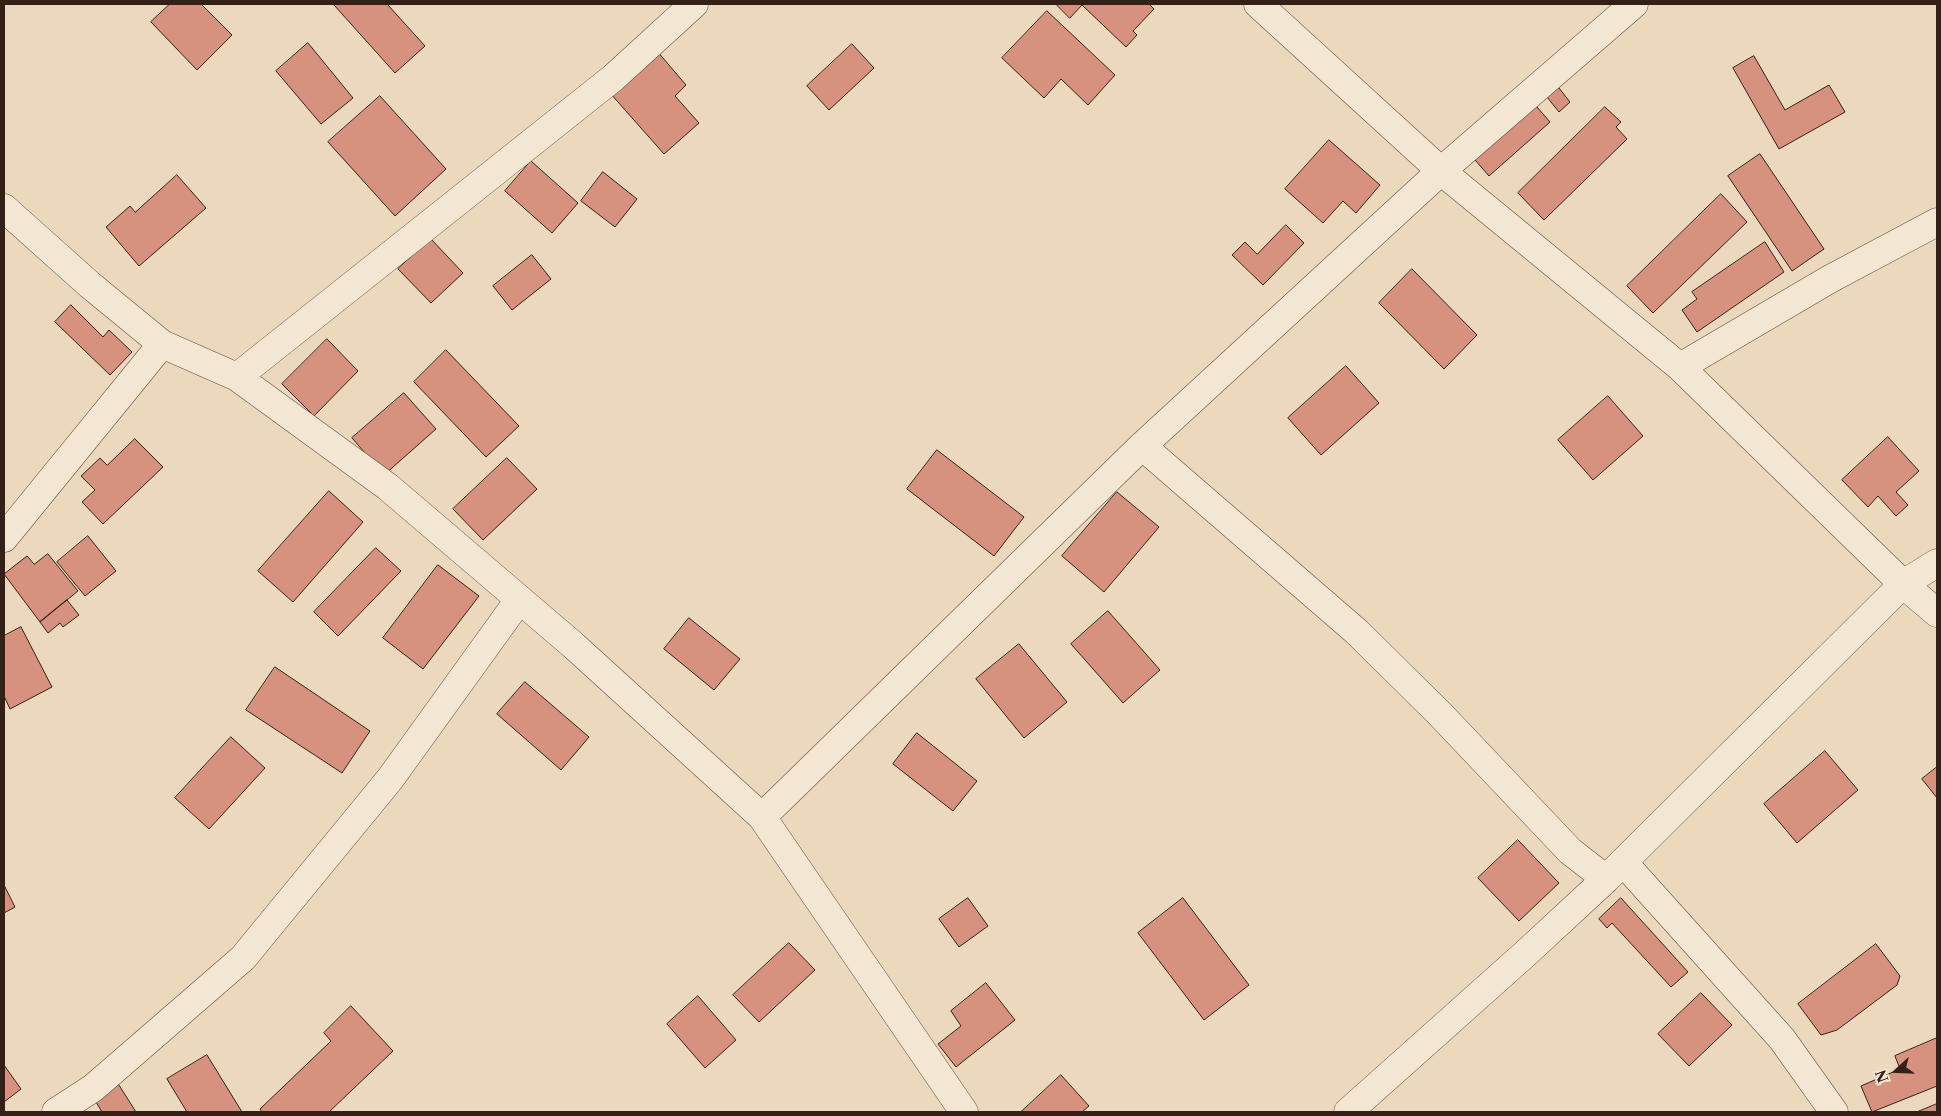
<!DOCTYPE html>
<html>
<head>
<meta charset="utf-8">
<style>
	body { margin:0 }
	#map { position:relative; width:1941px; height:1116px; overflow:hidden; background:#ecd8bc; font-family:"Libre Caslon Text",serif }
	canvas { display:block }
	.frame { position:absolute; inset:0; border:5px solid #332117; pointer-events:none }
	.north { position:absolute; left:1871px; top:1046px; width:50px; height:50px; -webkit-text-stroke:4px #f3e6d3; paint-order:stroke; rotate:250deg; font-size:14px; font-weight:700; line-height:20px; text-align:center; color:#332117 }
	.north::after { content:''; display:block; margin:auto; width:18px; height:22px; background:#332117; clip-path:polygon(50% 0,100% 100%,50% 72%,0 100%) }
</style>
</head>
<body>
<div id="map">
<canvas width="1941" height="1116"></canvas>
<div class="frame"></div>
<div class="north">N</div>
</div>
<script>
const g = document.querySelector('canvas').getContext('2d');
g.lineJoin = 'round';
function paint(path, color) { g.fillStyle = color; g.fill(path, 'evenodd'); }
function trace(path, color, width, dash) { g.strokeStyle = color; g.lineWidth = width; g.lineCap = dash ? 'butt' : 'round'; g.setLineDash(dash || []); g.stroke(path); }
const building = new Path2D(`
	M170,4H201L232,35L197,70L151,22Z
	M335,4H387L425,46L395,73L334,5Z
	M1056,4H1149L1154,9L1133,31L1137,35L1126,47L1082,5L1070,18Z
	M1047,11L1115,75L1088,105L1061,79L1044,98L1002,58Z
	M308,43L353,98L321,124L276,71Z
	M852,44L874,68L829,110L807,86Z
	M657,51L686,85L675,96L699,123L664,154L610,93Z
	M1754,56L1785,110L1829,85L1845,112L1779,149L1733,68Z
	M1555,83L1570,102L1559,112L1543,92Z
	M380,96L446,169L395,216L328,142Z
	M1530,99L1550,122L1489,176L1469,153Z
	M1605,107L1621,122L1616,127L1627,139L1544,220L1518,193Z
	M1329,140L1380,185L1356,213L1343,201L1323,223L1285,189Z
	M1760,154L1824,249L1792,271L1728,176Z
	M531,161L578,203L552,233L505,191Z
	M603,172L637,199L615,227L581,201Z
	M177,175L206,208L139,266L106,227L130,206L135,212Z
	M1721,194L1747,222L1653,313L1627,286Z
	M1286,225L1304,243L1263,285L1232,255L1245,242L1257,254Z
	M431,239L463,273L431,303L398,269Z
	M1765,242L1784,272L1697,332L1682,310L1697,299L1692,292Z
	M532,255L551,279L512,310L493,286Z
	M1412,269L1477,335L1444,369L1379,303Z
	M71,305L103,337L109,330L132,352L110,375L55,322Z
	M327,339L358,371L314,416L282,384Z
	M446,350L519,426L486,457L414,382Z
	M1346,366L1379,403L1321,455L1288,418Z
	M404,393L436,429L384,475L352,438Z
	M1608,396L1643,436L1593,480L1558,440Z
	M1888,437L1919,471L1896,492L1908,505L1896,516L1878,496L1868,507L1842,480Z
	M135,439L163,467L103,524L82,502L95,490L81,476L100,458L107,465Z
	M937,450L1024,517L994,556L907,489Z
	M507,458L537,489L483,540L453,509Z
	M329,491L363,522L293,602L258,571Z
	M1117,492L1159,527L1104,592L1062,556Z
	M88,536L116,571L85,596L57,562Z
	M376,548L401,571L338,636L314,612Z
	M48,554L78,591L40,622L4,574L27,556L34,564Z
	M438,565L479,596L423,669L383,638Z
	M67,600L79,615L63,627L60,623L48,633L40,622Z
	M1108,611L1160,670L1123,703L1071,644Z
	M689,618L740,659L714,690L664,649Z
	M21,627L52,687L10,709L4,696V636Z
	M1019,644L1067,702L1024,738L976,679Z
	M275,667L370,731L342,773L246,710Z
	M525,682L589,737L561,770L497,714Z
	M917,733L977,781L953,811L893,764Z
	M231,737L265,768L209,829L175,798Z
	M1825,751L1858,790L1797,843L1764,804Z
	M1937,767V798L1922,779Z
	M1518,840L1559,883L1519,921L1478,878Z
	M4,885L15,907L4,913Z
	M968,898L988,926L959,947L939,919Z
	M1183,898L1249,985L1204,1020L1138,933Z
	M1621,898L1688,972L1671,987L1612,923L1607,928L1599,919Z
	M789,943L815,970L759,1022L733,995Z
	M1876,944L1900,976L1897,985L1837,1030L1821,1035L1798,1004Z
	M986,983L1015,1020L956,1067L938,1044L961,1026L951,1011Z
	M1701,993L1732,1025L1689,1066L1658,1034Z
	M698,996L736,1040L705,1068L667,1024Z
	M351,1006L393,1051L329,1112H262L260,1109L331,1041L324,1033Z
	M1937,1038V1086L1872,1112L1861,1086L1900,1069L1895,1056Z
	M207,1055L242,1112H187L167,1079Z
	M4,1065L21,1089L4,1102Z
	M1061,1075L1089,1106L1082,1112H1021Z
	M117,1082L136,1112H102L93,1097Z
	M1937,1104V1112H1917Z`);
paint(building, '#d7917f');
trace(building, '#332117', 1);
const minor = new Path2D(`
	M1258,4L1441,171L1680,367L1903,584L1937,613
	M4,208L90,285L162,344L237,377L613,78L694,4
	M1680,367L1830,279L1937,222
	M237,377L388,487L573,645L762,817L964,1112
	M1142,446L1357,632L1440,714L1570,851L1606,879
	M4,538L162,344
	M762,817L1142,446L1441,171L1634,4
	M1623,862L1782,1039L1834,1112
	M56,1112L93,1088L243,958L390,779L519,600
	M1348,1112L1525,954L1606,879L1903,584L1937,563`);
trace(minor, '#614f40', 29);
trace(minor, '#f3e6d3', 28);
</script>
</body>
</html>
